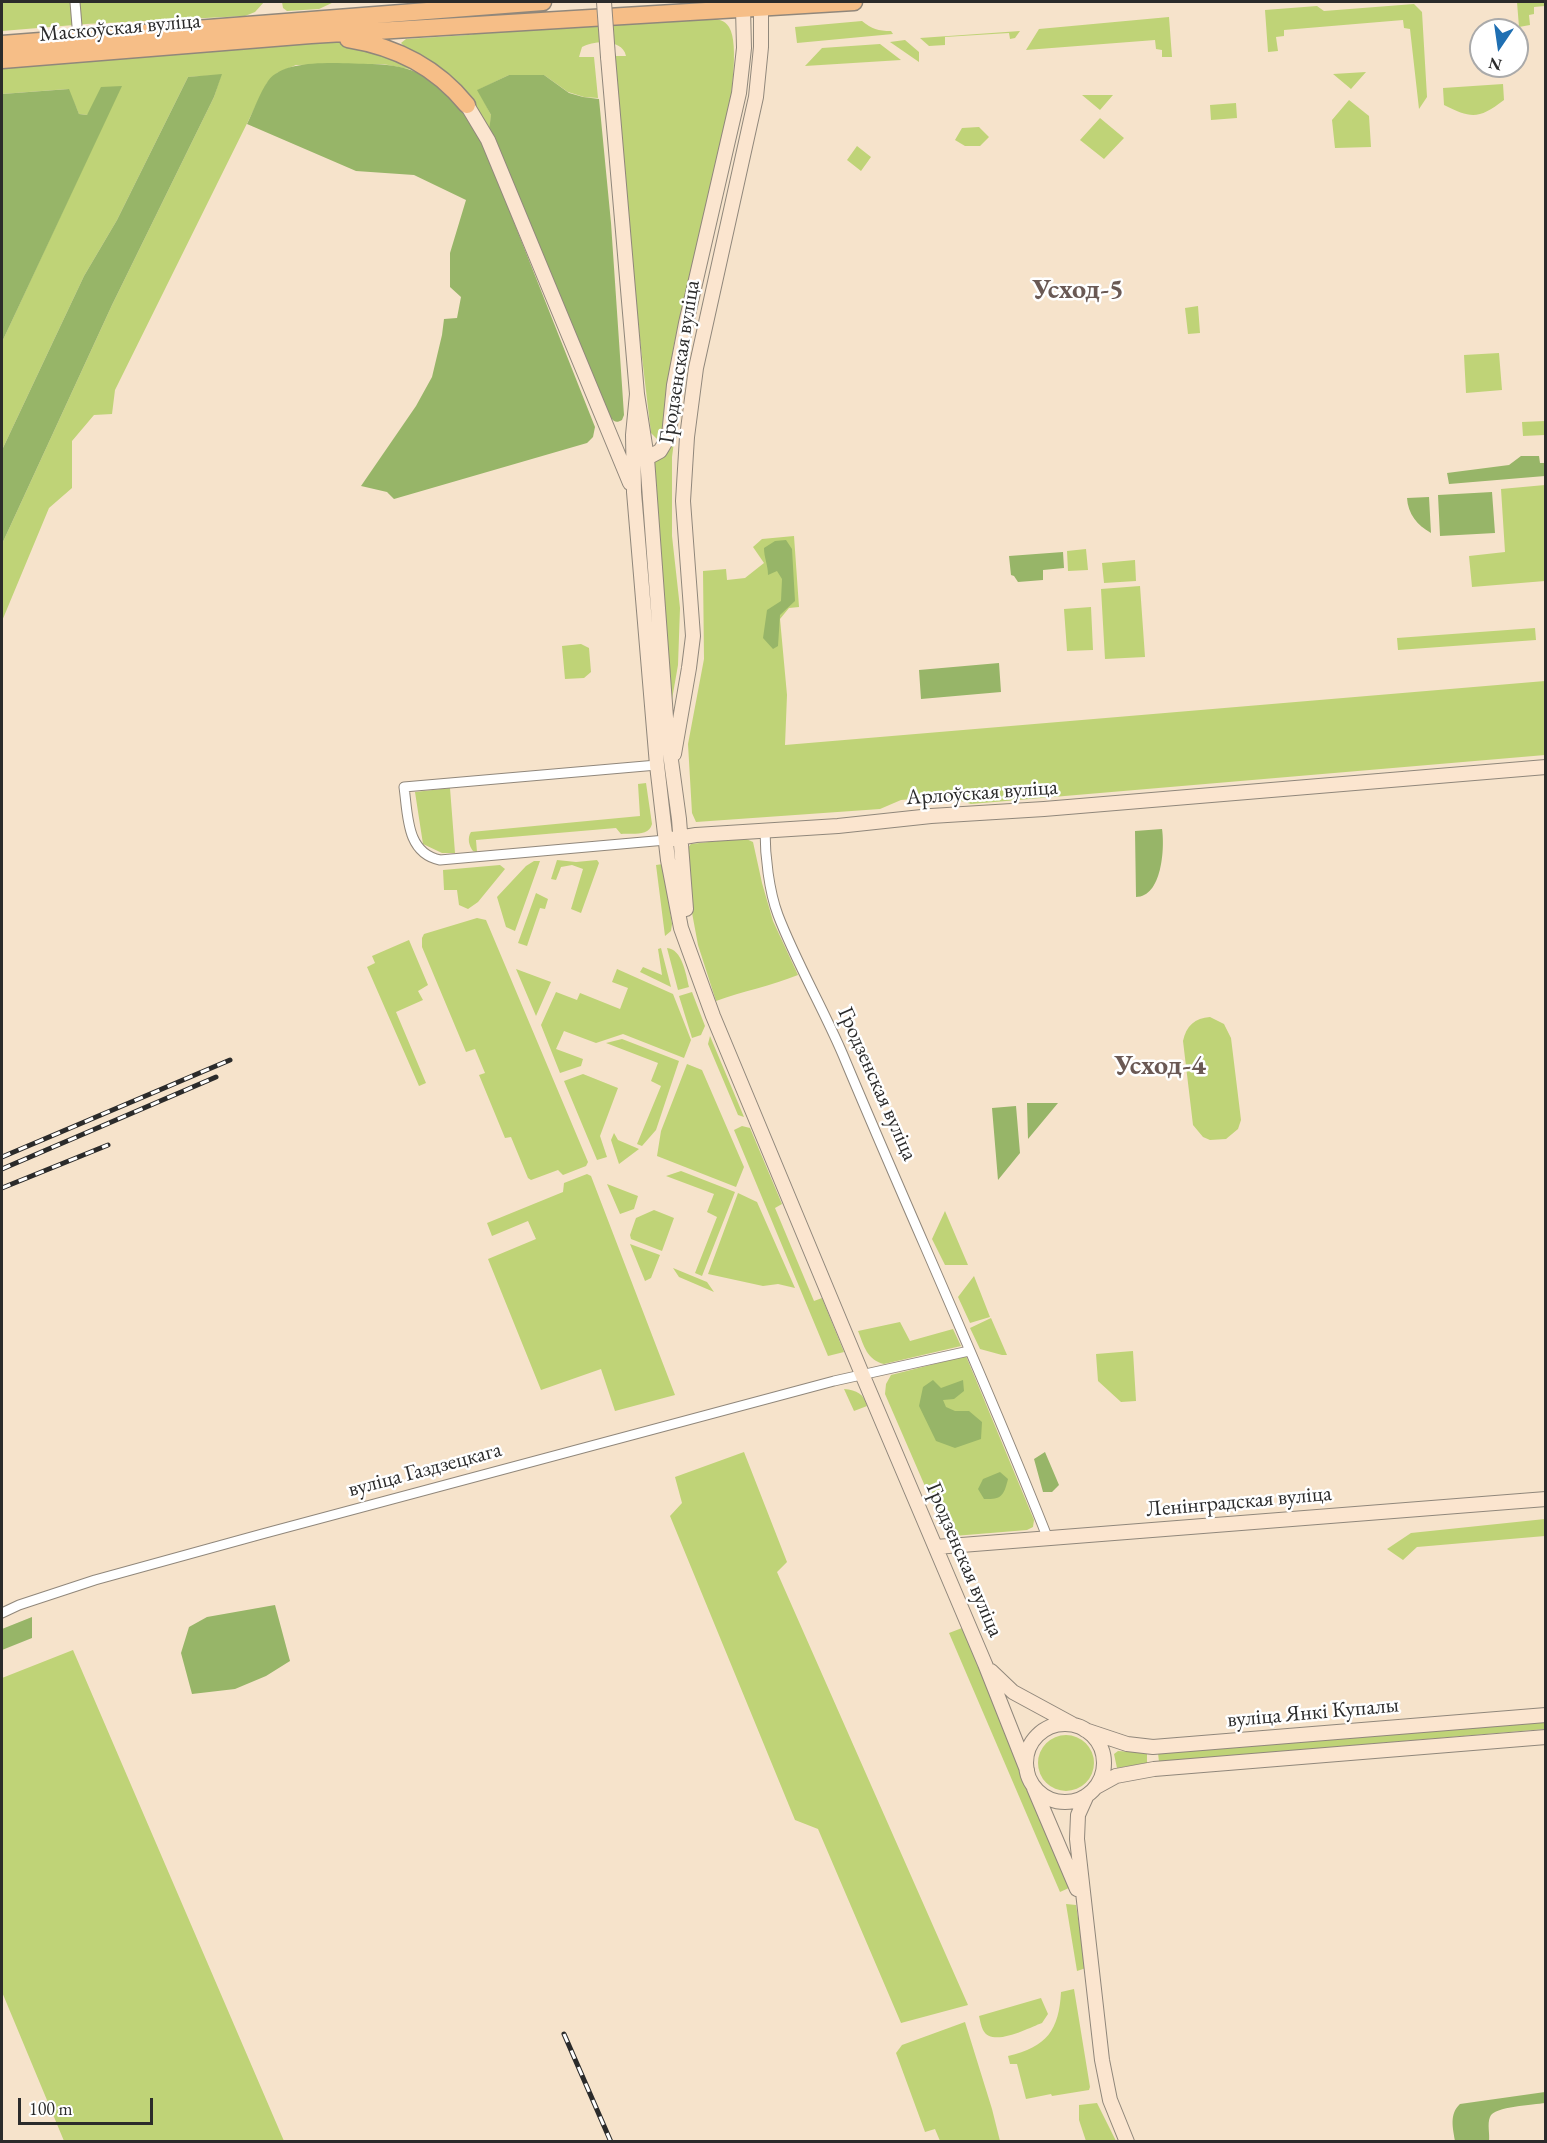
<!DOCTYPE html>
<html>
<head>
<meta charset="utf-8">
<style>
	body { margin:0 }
	#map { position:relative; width:1547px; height:2143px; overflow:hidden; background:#f6e3cb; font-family:"EB Garamond",serif }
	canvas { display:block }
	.frame { position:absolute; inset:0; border:3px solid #2b2b2b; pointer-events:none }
	.north { position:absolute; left:1469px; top:18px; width:60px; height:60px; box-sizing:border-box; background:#fff; border:2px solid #aaa; border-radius:50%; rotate:193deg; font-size:16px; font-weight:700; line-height:24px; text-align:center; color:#2b2b2b }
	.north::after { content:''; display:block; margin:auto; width:21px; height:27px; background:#1f6fb2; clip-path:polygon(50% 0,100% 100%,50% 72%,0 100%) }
	.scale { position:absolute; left:18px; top:2098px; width:135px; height:27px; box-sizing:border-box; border:3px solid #2b2b2b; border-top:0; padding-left:8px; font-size:18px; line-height:21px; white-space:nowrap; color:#2b2b2b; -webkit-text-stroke:4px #fff; paint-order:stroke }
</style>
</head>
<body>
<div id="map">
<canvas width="1547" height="2143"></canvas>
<div class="frame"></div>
<div class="north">N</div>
<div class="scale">100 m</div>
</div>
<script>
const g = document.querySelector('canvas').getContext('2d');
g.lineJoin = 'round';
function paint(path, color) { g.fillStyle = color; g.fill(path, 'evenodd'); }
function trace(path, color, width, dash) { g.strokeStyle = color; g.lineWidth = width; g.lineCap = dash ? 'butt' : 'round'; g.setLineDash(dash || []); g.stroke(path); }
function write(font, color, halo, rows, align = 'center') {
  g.font = font + ' "EB Garamond",serif'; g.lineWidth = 5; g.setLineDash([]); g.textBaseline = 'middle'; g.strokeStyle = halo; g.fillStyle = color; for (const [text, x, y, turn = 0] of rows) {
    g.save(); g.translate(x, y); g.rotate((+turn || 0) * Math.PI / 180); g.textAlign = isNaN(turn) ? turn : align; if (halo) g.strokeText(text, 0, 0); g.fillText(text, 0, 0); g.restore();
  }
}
paint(new Path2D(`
	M2,2H264L255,12L245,16L86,24L2,31Z
	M282,2H334L319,9L287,11L283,8Z
	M1517,2H1545V6L1534,7V14L1529,15L1530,25L1519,27Z
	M1414,4L1422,12L1427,97L1419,109L1410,29L1404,28L1403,20L1284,30V36L1276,37L1278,51L1268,52L1265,10L1317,6L1324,11Z
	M709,17C717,19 725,20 729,27C740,44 730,104 727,125L674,344L662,432L661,436L657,439L651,433L628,239L612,56H626C623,39 595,40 582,47L579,57H594L598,98L584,97L568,92L544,75H509L478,90L491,115L490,131L401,43L406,39L468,35L501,29Z
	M1169,17L1172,57H1162V50L1156,49L1155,40L1026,50L1039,29Z
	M862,21C872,29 878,31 891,31L893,34L797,43L795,27Z
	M1020,31L1015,38L1010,39L1009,33L945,37V45L929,46L920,38Z
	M905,40L919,52V62L890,42Z
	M326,41C361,45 383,52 414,70L383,64L296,65L277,73L267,83L115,390L112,414L94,415L72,441V488L49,508L2,621V544L112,305L214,97L221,75L188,77L117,220L84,276L2,450V342L121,86L87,115L79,114L68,89L2,94V66Z
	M880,44L901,60L805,66L822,48Z
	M1366,72L1351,89L1333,74Z
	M1503,84L1504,100C1479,119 1472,119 1444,105L1443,88Z
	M1082,95H1113L1100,110Z
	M1349,100L1369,116L1371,147L1335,148L1332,120Z
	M1236,103L1237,118L1211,120L1210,105Z
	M1100,118L1124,138L1104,159L1080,140Z
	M979,127L989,137L980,146H965L955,140L962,128Z
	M857,146L871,157L861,171L847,160Z
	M1198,306L1200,333L1188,334L1185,308Z
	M1499,353L1502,390L1466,393L1464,355Z
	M684,366L672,457V536L680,608L678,665L667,728L652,462L666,455L670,449Z
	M1545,421V435L1523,436L1522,422Z
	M1545,485V581L1472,587L1469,556L1505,552L1501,489Z
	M794,536L799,607L789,608L780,619L787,695L785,745L1545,681V755L971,804L944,796L901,800L880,809L696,822L692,813L688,744L704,659L703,571L726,569L727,580L745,578L764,563L753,547L762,539Z
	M1086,549L1088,570L1068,571L1067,551Z
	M1135,560L1136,581L1104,583L1102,563Z
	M1140,586L1145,657L1105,659L1101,589Z
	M1091,607L1093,650L1067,651L1064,609Z
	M1535,628L1536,640L1398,650L1397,638Z
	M581,644L589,648L591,672L584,678L565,679L562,646Z
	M646,783L652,824C649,837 632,833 621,834L616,828L476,840L477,852L473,851C469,846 467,838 471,832L640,816L638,784Z
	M450,788L455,853H442L423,844L415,792Z
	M744,838L753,842L762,883L773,921L798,975C771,986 743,991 716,1001L698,945L690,902L685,851L691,844Z
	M557,860L576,862L597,860L599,863L581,913L571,909L583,869L572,865L561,867L556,880L551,879Z
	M534,861H540L515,931L506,927L497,897L526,866Z
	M663,864L672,924L671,931L665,936L656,865Z
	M500,865L505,869L478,902L468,909L459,905L457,890H444L443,870Z
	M536,893L548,899L545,909L540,908L527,946L518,943Z
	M477,918L486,920L588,1162L586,1166L563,1175L558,1170L531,1180L528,1178L511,1137L505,1138L479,1075L485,1073L475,1049L466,1052L422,947V938L424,934Z
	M409,940L428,985L418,991L423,1000L396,1012L426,1083L419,1086L367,967L375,963L372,956Z
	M661,948L671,987L640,972L643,967L662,975L658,949Z
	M667,948C682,949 686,974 689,987L678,990Z
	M516,969L551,982L536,1016Z
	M617,969L673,994L691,1040L684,1058L623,1034L596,1043L564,1031L556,1049L583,1059L581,1066L560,1073L541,1025L556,992L577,1000L580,993L620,1009L628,988L612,982Z
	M692,992L705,1026L701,1035L692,1038L679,996Z
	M1210,1017L1224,1024L1231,1038L1241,1120L1238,1129L1226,1139L1210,1140L1203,1137L1193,1125L1183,1041C1186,1026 1195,1018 1210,1017Z
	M710,1036L744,1117L738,1115L708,1044Z
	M622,1039L679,1061L656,1130L642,1146L637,1144L661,1086L651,1081L658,1063L606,1043Z
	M687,1064L702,1070L744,1167L736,1187L657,1156L661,1131Z
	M583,1074L618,1088L600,1136L607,1157L597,1160L564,1081Z
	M742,1126L750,1128L782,1204L775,1208L814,1301L822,1298L844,1352L828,1356L734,1130Z
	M614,1133L618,1140L639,1149L619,1164L611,1140Z
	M681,1171L735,1192L702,1276L695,1273L717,1217L707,1212L714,1194L666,1176Z
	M587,1174L591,1176L675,1395L615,1411L601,1369L541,1390L488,1259L536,1239L528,1221L492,1236L487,1223L563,1192L564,1183Z
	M607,1184L638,1196L634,1209L620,1214Z
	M738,1193L757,1202L795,1288L778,1284L763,1286L708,1274Z
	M654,1210L674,1218L662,1251L631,1239L630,1235L636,1218Z
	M945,1211L968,1265H945L932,1239Z
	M630,1244L660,1255L651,1278L645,1281Z
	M673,1268L707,1282L714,1292L679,1277Z
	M974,1276L990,1317L970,1323L958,1297Z
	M991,1318L1007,1355H1002L980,1349L970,1328Z
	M900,1322L910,1341L953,1329L961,1346L884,1364C867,1360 864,1346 858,1331Z
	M1133,1351L1136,1401L1121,1402L1098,1381L1096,1354Z
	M966,1356L1034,1520L1033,1527L1027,1530L954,1536L944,1530L885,1394L886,1384L891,1375Z
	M844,1389C857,1390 864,1394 867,1406L854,1411Z
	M744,1452L787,1562L777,1572L968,2005L901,2023L818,1829L795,1820L670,1516L682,1503L675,1477Z
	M1545,1519V1536L1417,1547L1403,1560L1387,1549L1411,1533Z
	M962,1628L1071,1887L1060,1892L949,1633Z
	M73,1650L284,2141H64L2,1992V1678Z
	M1545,1722V1729L1159,1762L1158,1753Z
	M1038 1763a28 28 0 1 1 56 0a28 28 0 1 1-56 0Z
	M1118,1751L1147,1753V1763L1117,1768L1114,1754Z
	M1066,1904L1076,1905L1086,1968L1077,1971Z
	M1074,1989L1090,2087L1089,2090L1052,2096L1051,2094L1026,2099L1017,2064H1010L1008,2056C1047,2047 1059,2030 1061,1992Z
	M1041,1998L1048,2014L1042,2023C1028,2028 992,2048 983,2030C981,2026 980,2020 979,2016Z
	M965,2022L992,2109L1000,2141H940L935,2129L925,2132L896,2053L902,2045Z
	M1097,2103L1116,2141H1086L1079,2120V2105Z`), '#bfd377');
paint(new Path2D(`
	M372,64C432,65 455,95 483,144L595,427L593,437L587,443L394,499L387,492L361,486L416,406L432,377L442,335L444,319L457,318L461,297L450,287V253L466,200L414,175L356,171L247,124C254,110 259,94 268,81C285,57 344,64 372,64Z
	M222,74L214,97L112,305L2,544V450L84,276L117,220L188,77Z
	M509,75H544L569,93L583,97L599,99L611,223L624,415L622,420C617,423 614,422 611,418L489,131L491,115L477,90Z
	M122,86L2,342V94L69,89L79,114L87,115L101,87Z
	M1521,456H1539L1540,463H1545V476L1449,484L1447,473L1509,465Z
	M1492,492L1495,533L1440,536L1438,495Z
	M1429,497L1431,533C1417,525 1408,514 1407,498Z
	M786,540L792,549L795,601L780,615L778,646L773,649L763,638L767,610L781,601L782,579L777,571L768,575C768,565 764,558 764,548L775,541Z
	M1063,552L1064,568L1043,570V580L1018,582L1014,576L1011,575L1009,556Z
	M999,663L1001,692L921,699L919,670Z
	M1162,829C1165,848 1162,897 1136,897L1135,831Z
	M1027,1103H1058L1028,1139Z
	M1016,1106L1020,1153L998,1180L992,1108Z
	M933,1380L941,1388L963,1380L964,1391L954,1399L943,1400L946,1407L955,1411H969L982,1422L981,1439L955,1448L936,1441L919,1406L923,1387Z
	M1045,1452L1059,1485L1052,1492H1043L1034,1459Z
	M1000,1472L1008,1479C1004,1495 1002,1500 984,1499L978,1489L983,1479Z
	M275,1605L290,1661L266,1676L235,1689L192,1694L181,1653L189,1627L207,1617Z
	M32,1617V1638L2,1650V1629Z
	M1545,2092V2103C1534,2105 1494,2106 1490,2117C1487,2124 1490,2134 1489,2141H1455C1453,2128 1449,2114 1460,2104Z`), '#97b568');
const street = new Path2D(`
	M75,2L78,38
	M657,765L404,787C408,815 406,853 440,860L666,840
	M765,830C765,856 769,891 778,915C796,962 823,1008 843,1055C910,1216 984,1376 1048,1539
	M2,1613L19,1605L95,1580L262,1534L834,1381L969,1351`);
const secondary = new Path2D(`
	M608,57L637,394L647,458L667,731L679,819L686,909
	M467,105L488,140L630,483
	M637,394L633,435L634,492L657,765L668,860L681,928L713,1016L862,1374L985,1664L1027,1770
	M641,459L647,458L660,451L669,436L674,385L686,323L739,93L744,48L743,9L745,2
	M674,754L689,668L693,636L683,501L687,437L696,368L756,97L761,47V8L758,2
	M672,839L696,835L838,826L931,816L1044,809L1546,767
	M936,1547L1546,1499
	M991,1671L1013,1692L1072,1724
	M1026 1763a39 39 0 1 1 78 0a39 39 0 1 1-78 0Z
	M1085,1730L1127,1744L1153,1747L1546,1715
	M1096,1787L1116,1776L1154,1769L1546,1737
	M1034,1788L1077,1889
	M1087,1795L1078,1815L1077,1839L1102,2060L1110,2100L1127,2142`);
const highway = new Path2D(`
	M348,39C397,47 436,67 467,105
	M2,44L543,2
	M2,60L311,35L854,2`);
trace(street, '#90877b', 11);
trace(secondary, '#90877b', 16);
trace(highway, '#90877b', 19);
trace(street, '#fff', 9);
trace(secondary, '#fbe5cf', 14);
trace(highway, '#f6be87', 16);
const rail = new Path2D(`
	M2,1157L230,1060
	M2,1169L216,1077
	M2,1188L108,1145
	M564,2034L611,2142`);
trace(rail, '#2b2b2b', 5);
trace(rail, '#fff', 3, [9]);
const secondaryBridge = new Path2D(`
	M604,2L608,57`);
trace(secondaryBridge, '#90877b', 16, []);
trace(secondaryBridge, '#fbe5cf', 14);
write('22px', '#2b2b2b', '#fff', [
	["Маскоўская вуліца",120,28,-5],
	["Гродзенская вуліца",680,362,-81],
	["Арлоўская вуліца",982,793,-4],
	["Гродзенская вуліца",877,1084,66],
	["вуліца Газдзецкага",425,1470,-15],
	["Ленінградская вуліца",1239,1502,-5],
	["Гродзенская вуліца",964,1560,67],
	["вуліца Янкі Купалы",1313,1713,-5]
]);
write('bold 28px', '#6a5954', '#fff', [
	["Усход-5",1078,290],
	["Усход-4",1160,1066]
]);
</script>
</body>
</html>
